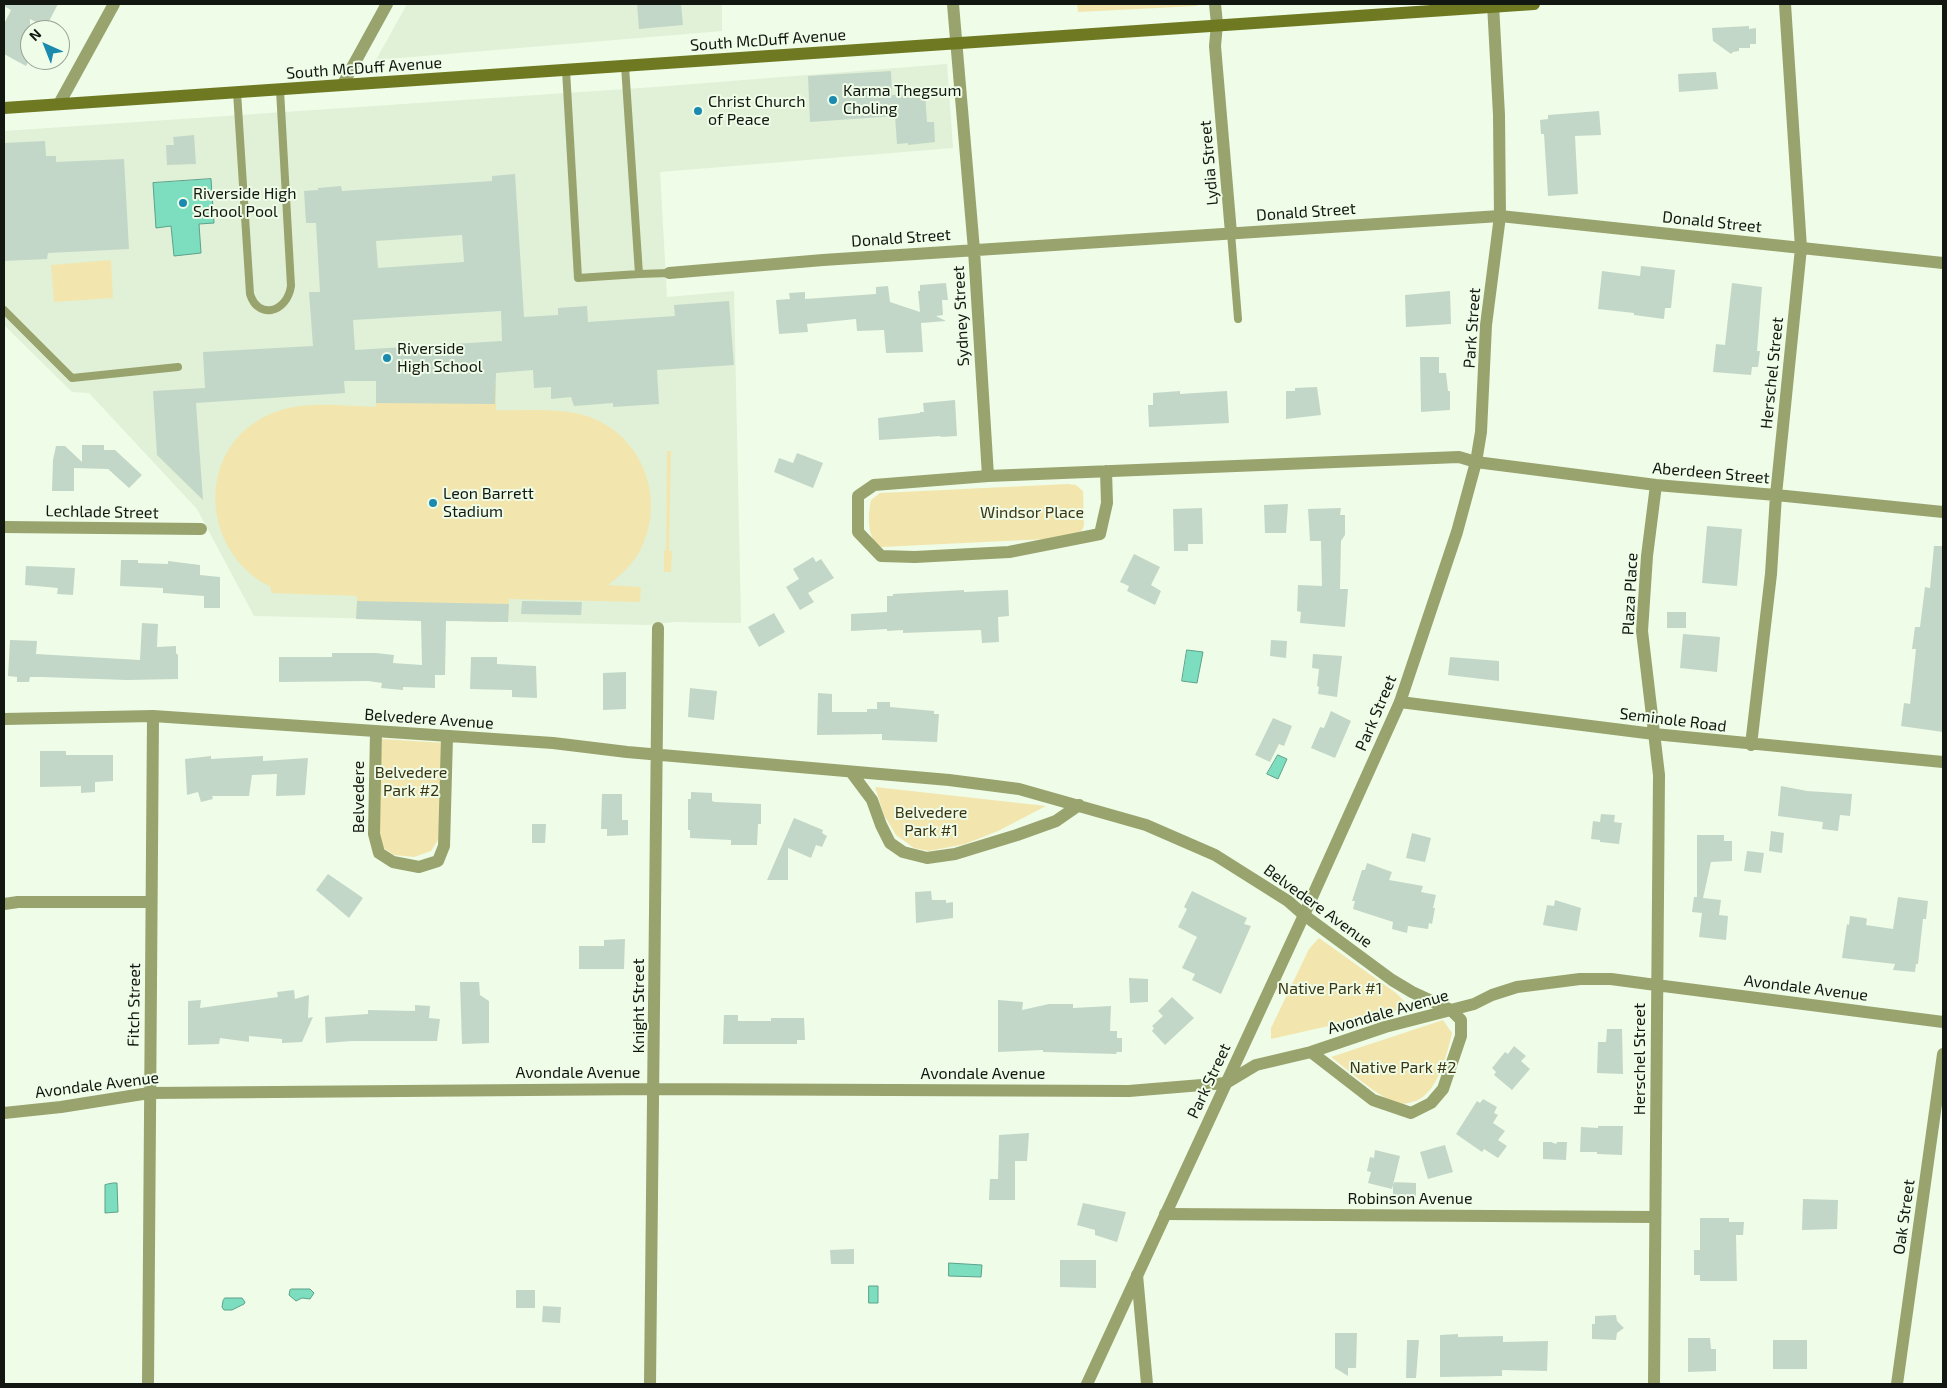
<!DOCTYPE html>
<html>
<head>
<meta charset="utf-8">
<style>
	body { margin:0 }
	#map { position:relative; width:1947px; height:1388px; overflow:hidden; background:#effce8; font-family:"Exo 2",sans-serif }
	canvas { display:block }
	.frame { position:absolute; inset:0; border:5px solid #131711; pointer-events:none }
	.north { position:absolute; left:20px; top:20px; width:50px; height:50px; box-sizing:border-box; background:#effce8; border:1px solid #97a092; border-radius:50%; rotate:316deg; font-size:14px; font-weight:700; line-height:20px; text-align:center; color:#131711 }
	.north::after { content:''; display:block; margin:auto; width:18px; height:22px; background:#1a8aaf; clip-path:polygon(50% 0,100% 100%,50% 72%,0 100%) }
</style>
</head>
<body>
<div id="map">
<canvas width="1947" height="1388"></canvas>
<div class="frame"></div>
<div class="north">N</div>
</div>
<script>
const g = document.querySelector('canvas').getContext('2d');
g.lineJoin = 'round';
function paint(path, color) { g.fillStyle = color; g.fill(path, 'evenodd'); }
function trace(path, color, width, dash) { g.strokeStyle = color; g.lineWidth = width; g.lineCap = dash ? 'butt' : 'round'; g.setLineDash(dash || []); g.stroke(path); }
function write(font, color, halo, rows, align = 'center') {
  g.font = font + ' "Exo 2",sans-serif'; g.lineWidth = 4; g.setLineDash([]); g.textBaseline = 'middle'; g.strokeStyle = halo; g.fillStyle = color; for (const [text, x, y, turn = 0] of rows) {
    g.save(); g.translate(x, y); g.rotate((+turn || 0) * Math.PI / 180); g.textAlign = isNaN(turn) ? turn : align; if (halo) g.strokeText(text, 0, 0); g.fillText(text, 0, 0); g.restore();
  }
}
paint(new Path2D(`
	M407,4H722V31L376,60Z
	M947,64L953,148L660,172L667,297L734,291L741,623L674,622L648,625L254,616L197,509L89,393L72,392L4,325V131L655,87Z`), '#e0f1d7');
paint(new Path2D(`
	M1077,4H1197V6L1078,12Z
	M111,260L113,298L54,302L51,265Z
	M496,384V410C526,411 561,407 590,417C643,437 666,499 641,549C633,564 621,575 608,585L641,587L640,602L509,599L508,622L356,619L357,596L271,593V587C200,552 194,448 270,414C303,400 341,406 376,407V386Z
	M667,451H671L669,551H672L671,572H664V551L666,550Z
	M1068,484L1076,485L1083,491L1084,526L1081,532L1068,538L881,547C866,539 868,515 871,500L880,493Z
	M382,739L446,743L438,840L431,851L414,857L394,855L382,847L378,822Z
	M875,787L1046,806L998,831L965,844L929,851L914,848L896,835L884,815Z
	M1319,938L1396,993L1404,1001L1399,1010L1271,1039V1028L1309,949Z
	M1443,1020L1452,1033C1447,1054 1437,1097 1412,1102C1408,1103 1404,1104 1400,1104C1381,1100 1347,1069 1331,1057Z`), '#f2e6ae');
const water = new Path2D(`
	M211,179L214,223L199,224L201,253L174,256L171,226L156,228L153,183Z
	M1187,650L1203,652L1197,683L1182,681Z
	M1278,755L1287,759L1278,779L1267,774Z
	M113,1183H117L118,1212L105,1213V1185Z
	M949,1263L982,1265L981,1277L949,1276Z
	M869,1286H878V1303H869Z
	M292,1289H310L314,1293L310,1299L302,1298L296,1301L289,1295L290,1290Z
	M225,1298H242L245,1302L244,1304L232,1310H224L222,1307L223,1301Z`);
paint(water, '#7cddbf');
trace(water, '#5ca28b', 1);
paint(new Path2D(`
	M4,4H58L46,27L30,19V58L26,66L4,54V24L11,10L4,6Z
	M637,4H681L683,25L639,29Z
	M1749,26V29L1756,28V44H1750V48H1739V51L1733,52L1731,54L1713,41L1712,28Z
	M891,71L892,95L925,93L927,122H934L935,142L908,145V143L897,144L895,116L810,122L808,76Z
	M1716,72L1718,89L1679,92L1678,74Z
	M1599,111L1601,135L1575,136L1578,194L1548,196L1544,134H1541L1540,120L1548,119V115Z
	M194,135L196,164L167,165L166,145H174L173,137Z
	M45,141L46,156H56V162L124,159L129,249L48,253L47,259L4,261V143Z
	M515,174L524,317L558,315V308L587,306L588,322L675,316L674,305L729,301L734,365L657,370L659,404L613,407V403L574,406L571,397L551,399V387L534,388L533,370L496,373L495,404L376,403V381H344L345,393L196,403L203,500L157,455L153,391L205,388L203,352L313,346L309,292H320L316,223H306L304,191L318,190V188L341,186L342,191L492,181V176ZM462,235L464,262L378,268L376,241ZM501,311L502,341L355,350L353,320Z
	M1641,266L1675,270L1671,308H1665L1664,319L1634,315V313L1598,309L1602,271L1640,276Z
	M946,283L948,300H942L943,315L936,316L946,321L921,323L923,352L886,353L884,330L857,331L856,319L807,324L808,332L779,334L776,300L790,299L789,293L805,292V299L876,294V287L888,286L890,302L920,312L918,291H920V285Z
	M1732,283L1762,287L1757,351H1760L1758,367H1752L1751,375L1713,372L1716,344L1725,345Z
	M1450,291L1451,324L1406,327L1405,295Z
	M1420,357H1439V373H1446L1448,391H1450V410L1421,412Z
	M1317,387L1321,415L1286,419V391H1295V388Z
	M1180,391V394L1227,391L1229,423L1149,427L1148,405H1153V393Z
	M955,400L957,436L940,437L941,436L879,440L878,418L920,413V412H924L923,403Z
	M82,445H104V450H115L142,475L129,488L108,469L74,468V491H52L53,460L56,446H65L82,462Z
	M797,453L823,463L813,488L774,472L779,458L793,463Z
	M1288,504L1286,533H1265L1264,505Z
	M1202,508L1203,544H1188V551H1174L1173,509Z
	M1341,508L1340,515H1345V535L1341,541L1340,589H1348L1345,627L1300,623L1301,612L1297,611L1298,585L1322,586L1321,541H1310L1308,509Z
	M1707,526L1742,529L1737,586L1702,583Z
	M1934,546H1943V732L1901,726L1904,703L1910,704L1916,649H1912L1915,627H1920L1925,587L1930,588Z
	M1134,554L1160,567L1151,585L1161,591L1155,605L1127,591L1129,586L1120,582Z
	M813,557L816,562L821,559L834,578L808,593L814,602L800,610L786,587L799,579L793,569Z
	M121,560H138V563L168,564V561L200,565V575L220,577V608H204V596L163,593V588L120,586Z
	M26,566L75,568L73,595L57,594L58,588L25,585Z
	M964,590V592L1008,590L1009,616L998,617L999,642L982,643L981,630L903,633V630L887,631V629L851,631V614L887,612V596H893V594Z
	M357,601L509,604L508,622L446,621L445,675H435V688L403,687V690L381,688L382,683L368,681L279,682V657H332V653H376L394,655L393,663L422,665L421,621L356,619Z
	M522,601L582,602L581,615L521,614Z
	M1667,612H1686V628H1667Z
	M774,613L785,632L759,647L748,627Z
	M142,623L158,624L157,647L176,646V653L178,655V679L127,680L42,677H30L29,682H17V677L8,676L10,640L37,641L36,654L140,660Z
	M1683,634L1720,637L1717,672L1680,668Z
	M1271,640L1287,641L1286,658L1270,656Z
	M1313,654L1342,656L1337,697L1318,694L1319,687L1317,686L1319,669L1312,668Z
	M471,657H497V664L536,666L537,698L512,697V690L470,689Z
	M1450,657L1499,661V681L1448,675Z
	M626,672V709L603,710V673Z
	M690,688L717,691L714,720L688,717Z
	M818,693L832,694V712H867V709H877V702H890V707L934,711V714H939L937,742L882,740V734L817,735Z
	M1331,711L1351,721L1335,758L1311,748L1320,727L1324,728Z
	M1273,718L1292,726L1284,746L1279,744L1270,762L1255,755Z
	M40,751H66V755H113V781L95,782V792L81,793V786L40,787Z
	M211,756V759L263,756V761L308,758L305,795L276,796L277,774L252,775L249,796H212L213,799L201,802L198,792L187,795L185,759Z
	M1781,786L1807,791L1852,794L1850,816L1840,815L1838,831L1822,829L1823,822L1778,816Z
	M691,792L712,793V801L715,802L761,804V824H758L757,845H731V840L690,838V830H688V799H691Z
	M602,794H622V820H628V835L607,836V829H601Z
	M1601,814L1615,815L1614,822L1622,823L1619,844L1600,842V840L1591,839L1593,821L1600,822Z
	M794,818L823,830L822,833L827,836L822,847L816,845L811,858L788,848V880H767Z
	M532,824H546L545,843H532Z
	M1771,831L1784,833L1782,853L1769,851Z
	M1412,833L1431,838L1425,862L1406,858Z
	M1697,835H1724V841H1732V861L1711,862L1703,898L1721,900L1719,915L1728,916L1726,940L1699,937L1702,913L1692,912L1694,897H1697Z
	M1747,851L1764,853L1761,873L1744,871Z
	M1367,863L1392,872L1389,880L1423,886L1421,892L1436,895L1433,908H1435L1432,924L1429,923L1428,929L1408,926L1407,933L1392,929L1393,922L1353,909L1355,901H1352L1362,870H1365Z
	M328,874L363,898L349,918L316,890Z
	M931,891L932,900H946V903L953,902V918L916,923L915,892Z
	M1192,891L1247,918L1244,924L1251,926L1221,994L1192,980L1195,974L1182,968L1197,937L1178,927L1187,909L1184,907Z
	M1898,897L1928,901L1926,919H1923L1918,964H1916L1915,972L1893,970L1895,964L1842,958L1847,924L1849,925L1850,916L1865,918L1867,919L1866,925L1893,929Z
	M1555,900L1581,908L1577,931L1543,925L1547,905L1554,906Z
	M625,939L624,969H579V946H604V940Z
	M1129,978L1148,979V1002L1130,1003Z
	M460,982H479L480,995L489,1001V1043L462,1044Z
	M294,990L295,999L309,995L308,1018L313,1017L302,1042L282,1043V1039L249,1036V1042L220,1038L219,1044L188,1045V1001L201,1000L200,1008L278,997L277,992Z
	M1172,997L1194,1018L1165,1045L1152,1031L1154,1028L1152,1026L1163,1016L1158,1011Z
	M998,1000L1023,1002L1022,1010L1049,1004H1073V1008L1111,1006L1110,1031H1117V1038H1122V1052H1116L1117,1054L1043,1052V1050L998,1052Z
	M415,1005L430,1006L429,1018L440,1019L437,1041H352L326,1043L325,1017L368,1014V1010L415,1011Z
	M724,1015H738V1021H771V1018H804L805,1040H797V1044H723Z
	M1607,1029H1622L1623,1074L1597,1073L1598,1042H1606Z
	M1514,1046L1526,1056L1521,1061L1530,1069L1512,1090L1494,1075L1496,1072L1492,1068L1505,1052L1508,1054Z
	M1483,1099L1497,1107L1494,1113L1498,1115L1493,1123L1505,1131L1498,1140L1507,1146L1498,1158L1484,1149L1482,1152L1456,1134L1477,1101L1480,1103Z
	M1598,1126H1623L1622,1155L1597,1154V1152H1580L1581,1127L1598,1128Z
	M1029,1133L1027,1161H1015V1200H989L990,1179H998L999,1135Z
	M1543,1142H1551L1556,1144L1557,1142H1567L1566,1160L1543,1159Z
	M1445,1145L1453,1172L1428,1179L1420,1152Z
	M1375,1150L1400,1156L1392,1189L1368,1183L1371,1172L1367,1171L1370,1157L1374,1158Z
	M1393,1182L1416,1183V1202L1393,1201Z
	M1803,1199L1838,1200L1837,1229L1802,1230Z
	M1083,1203L1126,1212L1117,1242L1095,1235V1230L1077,1225Z
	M1700,1218H1729V1222H1744L1743,1235H1736L1737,1281H1700V1275H1694V1250H1700Z
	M854,1249V1264H831L830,1250Z
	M1060,1260H1096V1288L1060,1287Z
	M516,1290H535V1308H516Z
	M543,1306L561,1307L560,1323L542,1322Z
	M1616,1315L1617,1321L1624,1328L1617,1333L1616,1340L1592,1339V1324H1595V1316Z
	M1335,1333H1357L1356,1368H1348V1376L1335,1368Z
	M1458,1334V1337L1503,1336V1342L1548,1341L1547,1371L1502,1370V1376L1440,1377V1335Z
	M1688,1338H1710L1711,1349H1716V1371L1688,1372Z
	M1407,1340H1419L1416,1378H1406Z
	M1773,1340H1807V1369H1773Z`), '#c3d7c8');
trace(new Path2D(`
	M566,70L578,278L639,274L625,66
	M237,92L250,294C258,320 287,313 291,286L280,90
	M1231,233L1238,319
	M639,274L669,273
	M4,310L72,378L178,367`), '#99a36e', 8);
trace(new Path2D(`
	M953,4L974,250L988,476
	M1215,4L1217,24L1215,46L1231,233
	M343,84L387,4
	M59,104L114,4
	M669,273L823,260L1500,216L1943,263
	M1106,471L1107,503L1100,534L1009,552L915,557L881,556L858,532V496L874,485L988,476L1459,457L1476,462L1656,485L1776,495L1943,512
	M4,527L201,529
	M1400,702L1654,734L1943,762
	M4,719L153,716L553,743L627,752L949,780L1019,789L1146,825L1215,855L1288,901L1304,915L1392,980L1412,992L1451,1010L1461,1020V1036L1443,1089L1431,1103L1411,1113L1373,1100L1311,1052
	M376,732L374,834L379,853L393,862L419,867L438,861L444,846L447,737
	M1751,745L1771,574L1776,495L1801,248L1785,4
	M851,772L872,800L881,825L890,843L903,852L927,858L955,854L1017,835L1056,821L1079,805
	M4,904L18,902H151
	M4,1113L61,1107L149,1093L654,1089L1129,1091L1226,1083L1256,1065L1311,1052L1385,1027L1474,1004L1492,995L1517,987L1580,979H1611L1656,985L1943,1022
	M1165,1214L1655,1217
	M1137,1275L1147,1384
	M148,1384L153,716
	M650,1384L658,628
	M1654,1384L1659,775L1642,631L1647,556L1656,485
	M1897,1384L1943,1054`), '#99a36e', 12);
trace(new Path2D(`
	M1087,1384L1304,915L1400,702L1457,532L1476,462L1481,432L1486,325L1500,216L1499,115L1493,4`), '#99a36e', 12);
trace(new Path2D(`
	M4,108L1534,4`), '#6e7922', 12);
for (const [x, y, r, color] of [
	[833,100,5,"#1a8aaf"],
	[698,111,5,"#1a8aaf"],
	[183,203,5,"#1a8aaf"],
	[387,358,5,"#1a8aaf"],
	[433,503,5,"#1a8aaf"]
]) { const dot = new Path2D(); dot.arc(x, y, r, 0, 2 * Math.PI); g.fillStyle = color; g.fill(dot); trace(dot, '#effce8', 2); }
write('16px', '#131711', '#effce8', [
	["South McDuff Avenue",768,40,-4],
	["South McDuff Avenue",364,68,-4],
	["Lydia Street",1209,163,-95],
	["Donald Street",1306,212,-4],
	["Donald Street",1712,222,6],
	["Donald Street",901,238,-4],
	["Sydney Street",961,316,-93],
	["Park Street",1472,328,-86],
	["Herschel Street",1772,373,-84],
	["Aberdeen Street",1711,473,5],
	["Lechlade Street",102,512,1],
	["Plaza Place",1630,594,-87],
	["Park Street",1376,713,-67],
	["Belvedere Avenue",429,719,4],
	["Seminole Road",1673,720,7],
	["Belvedere",359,797,-90],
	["Belvedere Avenue",1318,906,36],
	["Avondale Avenue",1806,988,7],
	["Fitch Street",134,1005,-89],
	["Knight Street",639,1006,-90],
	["Avondale Avenue",1388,1012,-16],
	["Herschel Street",1640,1059,-90],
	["Avondale Avenue",578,1073],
	["Avondale Avenue",983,1074],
	["Park Street",1209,1081,-65],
	["Avondale Avenue",97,1085,-7],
	["Robinson Avenue",1410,1199],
	["Oak Street",1904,1217,-82]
]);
write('16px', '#131711', '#effce8', [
	["Karma Thegsum",843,91],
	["Choling",843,109],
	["Christ Church",708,102],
	["of Peace",708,120],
	["Riverside High",193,194],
	["School Pool",193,212],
	["Riverside",397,349],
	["High School",397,367],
	["Leon Barrett",443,494],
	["Stadium",443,512]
], 'left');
write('16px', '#3c3512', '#effce8', [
	["Windsor Place",1032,513],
	["Belvedere",411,773],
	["Park #2",411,791],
	["Belvedere",931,813],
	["Park #1",931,831],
	["Native Park #1",1330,989],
	["Native Park #2",1403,1068]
]);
</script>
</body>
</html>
